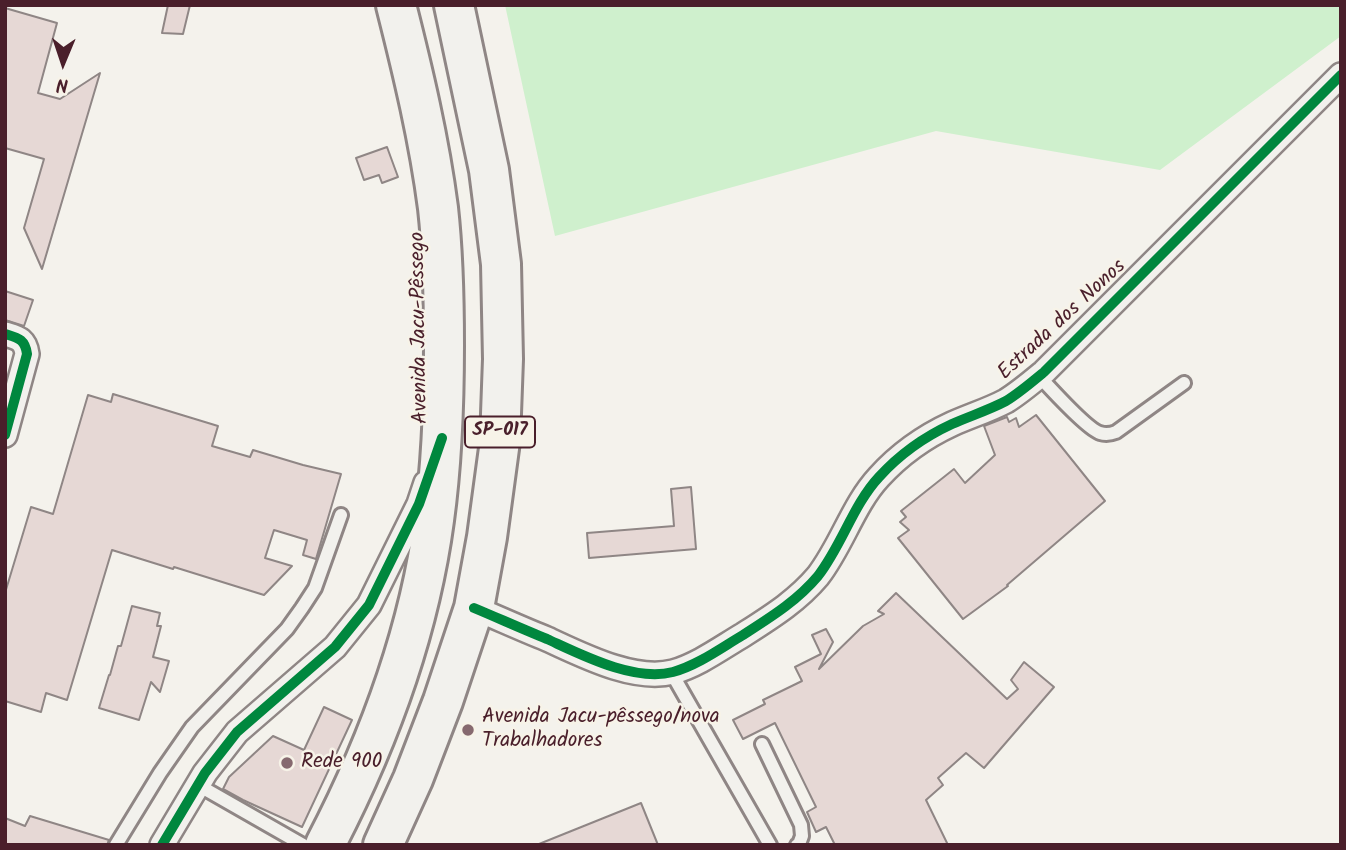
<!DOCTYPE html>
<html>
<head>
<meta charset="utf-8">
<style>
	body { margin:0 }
	#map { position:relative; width:1346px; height:850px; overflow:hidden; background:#f4f2ec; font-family:Kalam,sans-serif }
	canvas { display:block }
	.frame { position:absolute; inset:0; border:7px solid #4a1f2b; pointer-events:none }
	.north { position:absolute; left:28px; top:28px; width:70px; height:70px; -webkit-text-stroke:5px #f7f3e8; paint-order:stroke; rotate:182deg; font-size:19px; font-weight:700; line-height:28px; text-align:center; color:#4a1f2b }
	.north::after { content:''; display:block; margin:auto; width:24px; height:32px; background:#4a1f2b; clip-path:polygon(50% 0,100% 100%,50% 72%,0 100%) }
</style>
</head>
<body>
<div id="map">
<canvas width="1346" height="850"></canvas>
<div class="frame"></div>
<div class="north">N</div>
</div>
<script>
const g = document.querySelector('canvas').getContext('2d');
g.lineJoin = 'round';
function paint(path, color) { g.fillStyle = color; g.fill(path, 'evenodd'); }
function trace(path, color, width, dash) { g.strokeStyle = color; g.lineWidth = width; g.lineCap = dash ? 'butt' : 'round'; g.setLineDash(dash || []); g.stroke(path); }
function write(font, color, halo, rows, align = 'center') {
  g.font = font + ' Kalam,sans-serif'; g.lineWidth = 5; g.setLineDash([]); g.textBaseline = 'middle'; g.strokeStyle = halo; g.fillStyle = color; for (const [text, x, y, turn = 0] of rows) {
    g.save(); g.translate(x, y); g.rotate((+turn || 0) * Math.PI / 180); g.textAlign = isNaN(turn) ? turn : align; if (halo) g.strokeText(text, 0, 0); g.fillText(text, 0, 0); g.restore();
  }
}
paint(new Path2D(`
	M505,5H1341V36L1160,170L936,131L555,236Z`), '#cff0cd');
const building = new Path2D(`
	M168,5H190L183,34L162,33Z
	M5,8L57,23L38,93L60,99L100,73L42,269L24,228L44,159L5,148Z
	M387,147L398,177L382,183L379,175L364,180L356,158Z
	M5,291L33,300L24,326L5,320Z
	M113,394L218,426L212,446L250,457L253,450L303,465L341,474L316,559L303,555L307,540L274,530L265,558L292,566L264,595L174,567L173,569L112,550L67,700L46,693L41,712L5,701V593L31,507L53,514L88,395L111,402Z
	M1036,415L1105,501L1007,585L1008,586L963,619L898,538L909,530L900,522L906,517L901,511L954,469L965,483L995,455L984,426L1007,417L1009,422L1016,418L1019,427Z
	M691,487L696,549L589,558L587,533L674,526L671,489Z
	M896,593L1007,699L1018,689L1011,680L1024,662L1054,687L984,768L966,753L938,778L943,785L926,800L948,845H835L826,827L816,832L807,812L816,807L775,723L743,739L733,720L765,704L763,700L802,681L795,667L821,654L812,635L826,629L833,642L819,669L863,626L884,614L878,611Z
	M132,606L160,613L157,626H161L153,657L169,661L160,692L151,682L139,720L99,708L109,675H110L118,646H121Z
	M324,707L352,720L302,827L243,800L223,789L229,777L273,736L304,750Z
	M641,803L658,845H539V844Z
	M30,816L109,840L107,845H5V818L25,826Z`);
paint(building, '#e6d8d5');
trace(building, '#8f8685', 2);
const service = new Path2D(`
	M1039,376C1050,388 1087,429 1100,433C1106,435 1111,434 1116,432L1184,383
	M671,672L770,845
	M762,744L801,825L802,836L799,844L797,845
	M198,785L303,845
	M116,845L160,773L192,727L287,629L302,608L315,588L341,515`);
const minor = new Path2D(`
	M5,334C18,338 25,339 27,354L5,435
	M474,608C498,618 522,629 547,639C582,655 634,682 673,672C698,665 721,648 743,635C771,617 797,601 818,576C842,545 853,505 879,477C899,455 926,436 952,424C970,416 989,410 1006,401C1019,393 1032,382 1044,372L1341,75
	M162,845L205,773L237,732L335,647L369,605L419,504L426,483`);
const trunk = new Path2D(`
	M325,845C377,745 419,632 434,520C442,462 444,404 444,345C444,299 443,253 438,208C429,139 413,72 396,5
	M383,845L413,779L443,701L474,608L487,537L500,441L503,359L501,264L489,170L454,5`);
trace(service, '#8f8685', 18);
trace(minor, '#8f8685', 28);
trace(trunk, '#8f8685', 44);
trace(service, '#f2f1ed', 12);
trace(minor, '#f2f1ed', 23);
trace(trunk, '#f2f1ed', 38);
trace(new Path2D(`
	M5,334C18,338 25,339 27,354L5,435
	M474,608C498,618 522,629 547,639C582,655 634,682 673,672C698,665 721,648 743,635C771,617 797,601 818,576C842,545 853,505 879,477C899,455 926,436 952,424C970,416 989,410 1006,401C1019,393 1032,382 1044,372L1341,75
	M162,845L205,773L237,732L335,647L369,605L419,504L442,438`), '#00873e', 10);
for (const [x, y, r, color] of [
	[468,730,7,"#86696f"],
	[287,763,7,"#86696f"]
]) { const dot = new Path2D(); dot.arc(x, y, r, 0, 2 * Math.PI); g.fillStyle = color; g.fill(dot); trace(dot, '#f7f3e8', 2.5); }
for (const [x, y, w] of [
	[500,432,70]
]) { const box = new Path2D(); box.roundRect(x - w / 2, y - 15.5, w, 31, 5); g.fillStyle = '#f7f3e8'; g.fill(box); trace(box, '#4a1f2b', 2); }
write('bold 19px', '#4a1f2b', null, [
	["SP-017",500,432]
]);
write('21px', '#4a1f2b', '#f7f3e8', [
	["Estrada dos Nonos",1063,321,-43],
	["Avenida Jacu-Pêssego",421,328,-91]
]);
write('21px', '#4a1f2b', '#f7f3e8', [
	["Avenida Jacu-pêssego/nova",482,718],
	["Trabalhadores",482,742],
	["Rede 900",301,763]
], 'left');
</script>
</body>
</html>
